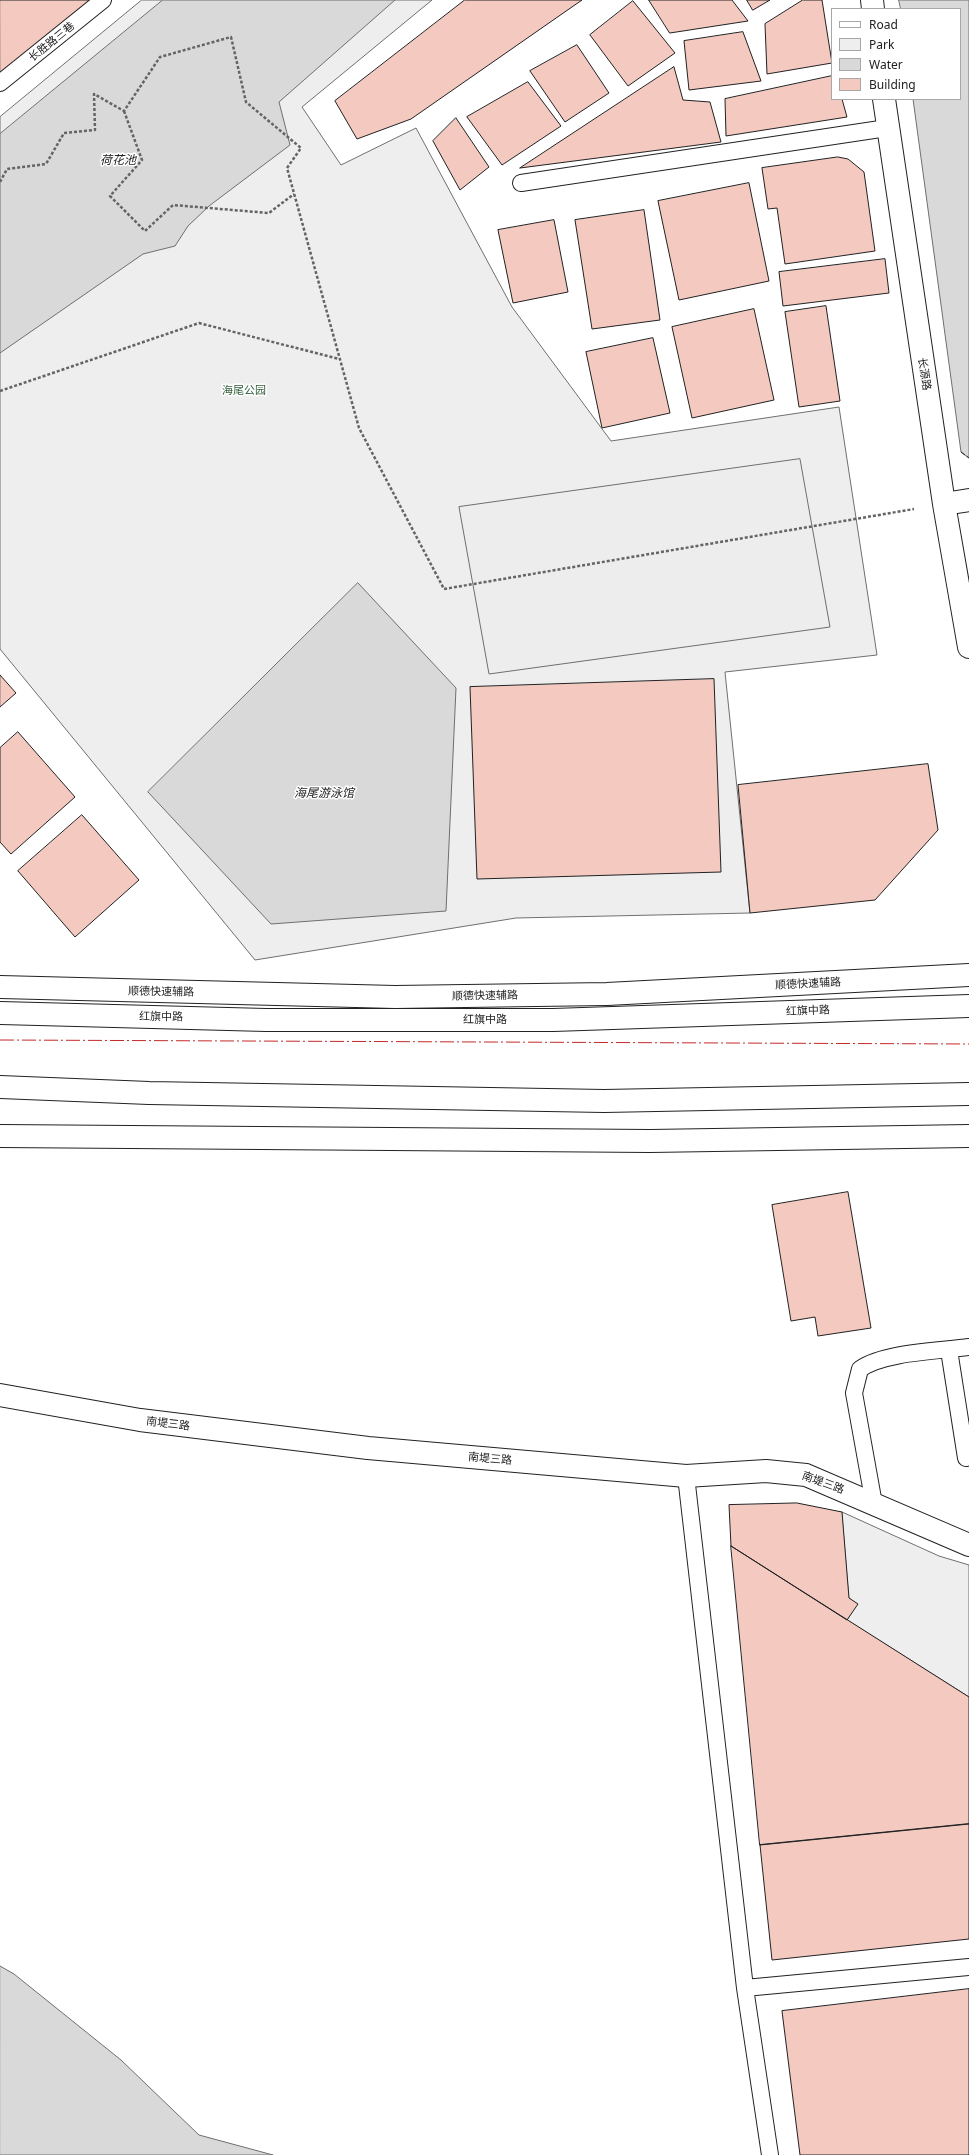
<!DOCTYPE html>
<html>
<head>
<meta charset="utf-8">
<style>
	body { margin:0 }
	#map { position:relative; width:969px; height:2155px; overflow:hidden; background:#fff; font-family:"Noto Sans",sans-serif }
	canvas { display:block }
	.legend { position:absolute; left:831px; top:8px; width:130px; height:92px; box-sizing:border-box; background:#fff; border:1px solid #a7a7a7; margin:0; padding:5px 7px; list-style:none; font-size:12px; color:#222 }
	.legend li { display:flex; align-items:center; gap:8px; height:20px }
	.legend b { width:20px; border:1px solid #a7a7a7 }
</style>
</head>
<body>
<div id="map">
<canvas width="969" height="2155"></canvas>
<ul class="legend">
<li><b style="height:5px;background:#fff"></b>Road</li>
<li><b style="height:11px;background:#eee"></b>Park</li>
<li><b style="height:11px;background:#d9d9d9"></b>Water</li>
<li><b style="height:11px;background:#f3c9c0"></b>Building</li>
</ul>
</div>
<script>
const g = document.querySelector('canvas').getContext('2d');
g.lineJoin = 'round';
function paint(path, color) { g.fillStyle = color; g.fill(path, 'evenodd'); }
function trace(path, color, width, dash) { g.strokeStyle = color; g.lineWidth = width; g.lineCap = dash ? 'butt' : 'round'; g.setLineDash(dash || []); g.stroke(path); }
function write(font, color, halo, rows, align = 'center') {
  g.font = font + ' "Noto Sans","Noto Sans SC",sans-serif'; g.lineWidth = 3; g.setLineDash([]); g.textBaseline = 'middle'; g.strokeStyle = halo; g.fillStyle = color; for (const [text, x, y, turn = 0] of rows) {
    g.save(); g.translate(x, y); g.rotate((+turn || 0) * Math.PI / 180); g.textAlign = isNaN(turn) ? turn : align; if (halo) g.strokeText(text, 0, 0); g.fillText(text, 0, 0); g.restore();
  }
}
const green = new Path2D(`
	M142,0H432L302,107L341,165L416,128L512,307L611,441L839,407L877,655L725,672L750,913L516,918L255,960L0,649V117Z
	M842,1512L939,1556L969,1565V1697L847,1620L857,1604L849,1598Z`);
paint(green, '#eee');
trace(green, '#6f6f6f', 1);
const parking = new Path2D(`
	M800,459L830,627L489,674L459,507Z`);
paint(parking, '#ededed');
trace(parking, '#6f6f6f', 1);
const water = new Path2D(`
	M163,0H395L279,102L290,145L209,206L188,226L175,246L143,254L0,353V134Z
	M899,0H969V458L961,452L913,99H960V9H901Z
	M358,583L456,688L446,911L271,924L148,792Z
	M0,1966L14,1974L121,2060L199,2135L273,2155H0Z`);
paint(water, '#d9d9d9');
trace(water, '#6f6f6f', 1);
const building = new Path2D(`
	M0,0H92L0,74Z
	M465,0H582L411,119L357,139L335,101Z
	M649,0H732L748,21L670,33Z
	M747,0H770L753,10Z
	M803,0H822L832,63L767,74L765,24Z
	M633,1L675,53L628,86L590,35Z
	M743,32L761,81L689,90L684,41Z
	M577,45L609,93L565,122L530,71Z
	M674,67L683,100L710,102L721,142L520,168Z
	M832,76V99H842L847,117L726,136L725,99Z
	M528,82L561,126L502,165L467,117Z
	M456,118L489,167L460,190L433,141Z
	M838,157L848,159L864,172L875,251L785,264L777,208L768,209L762,168Z
	M749,183L769,281L679,300L658,201Z
	M644,210L660,320L592,329L575,220Z
	M554,220L568,292L513,303L498,230Z
	M885,259L889,293L783,306L779,272Z
	M826,306L840,401L799,407L785,312Z
	M754,309L774,400L692,418L672,327Z
	M653,338L670,413L602,428L586,352Z
	M0,675L16,693L0,707Z
	M714,679L721,872L477,879L470,687Z
	M18,732L75,797L11,854L0,842V748Z
	M928,764L938,830L875,900L750,913L738,785Z
	M82,815L139,880L75,937L18,871Z
	M848,1192L871,1328L818,1336L815,1317L791,1321L772,1205Z
	M797,1503L842,1512L849,1598L858,1604L847,1620L731,1546L729,1505Z
	M731,1546L969,1697V1824L760,1845Z
	M969,1824V1939L772,1960L760,1845Z
	M969,1989V2155H800L782,2011Z`);
paint(building, '#f3c9c0');
trace(building, '#222', 1);
const lane = new Path2D(`
	M0,83L103,0
	M521,183L887,128
	M949,1350L966,1458
	M686,1476L745,1988L770,2155
	M874,1504L854,1393L860,1369C884,1352 939,1351 969,1347
	M745,1988L969,1967`);
const street = new Path2D(`
	M872,0L873,9
	M884,99L944,504L969,647
	M944,504L969,500
	M0,1395L140,1420L368,1448L686,1476L766,1471L806,1475L969,1545`);
const primary = new Path2D(`
	M0,987L395,997L607,994L969,975
	M0,1136L650,1141L969,1136`);
const highway = new Path2D(`
	M0,1013L266,1020H553L969,1006
	M0,1087L149,1093L604,1101L969,1094`);
trace(lane, '#222', 18);
trace(street, '#222', 24);
trace(primary, '#222', 24);
trace(highway, '#222', 24);
trace(new Path2D(`
	M124,111L142,160L110,196L145,231L173,205L269,213L294,194
	M0,182L7,169L46,164L64,133L95,130L94,94L124,111L160,57L231,37L246,102L301,148L287,168L359,428L444,589L914,509
	M0,391L199,323L339,359`), '#646464', 2.5, [3, 2]);
trace(lane, '#fff', 16);
trace(street, '#fff', 22);
trace(primary, '#fff', 22);
trace(highway, '#fff', 22);
trace(new Path2D(`
	M961,452L969,458`), '#222', 1, [5, 2]);
trace(new Path2D(`
	M0,1040L969,1044`), '#c62828', 1, [14, 3, 2, 3]);
write('11px', '#222', '#fff', [
	["长胜路三巷",52,42,-39],
	["长源路",924,374,81],
	["顺德快速辅路",808,984,-3],
	["顺德快速辅路",161,992,1],
	["顺德快速辅路",485,996,-1],
	["红旗中路",808,1011,-2],
	["红旗中路",161,1017,1],
	["红旗中路",485,1020],
	["南堤三路",168,1424,7],
	["南堤三路",490,1459,5],
	["南堤三路",823,1483,20]
]);
write('11px', '#2f5e38', '#fff', [
	["海尾公园",244,391]
]);
write('italic 12px', '#222', '#fff', [
	["荷花池",118,161],
	["海尾游泳馆",324,794]
]);
</script>
</body>
</html>
